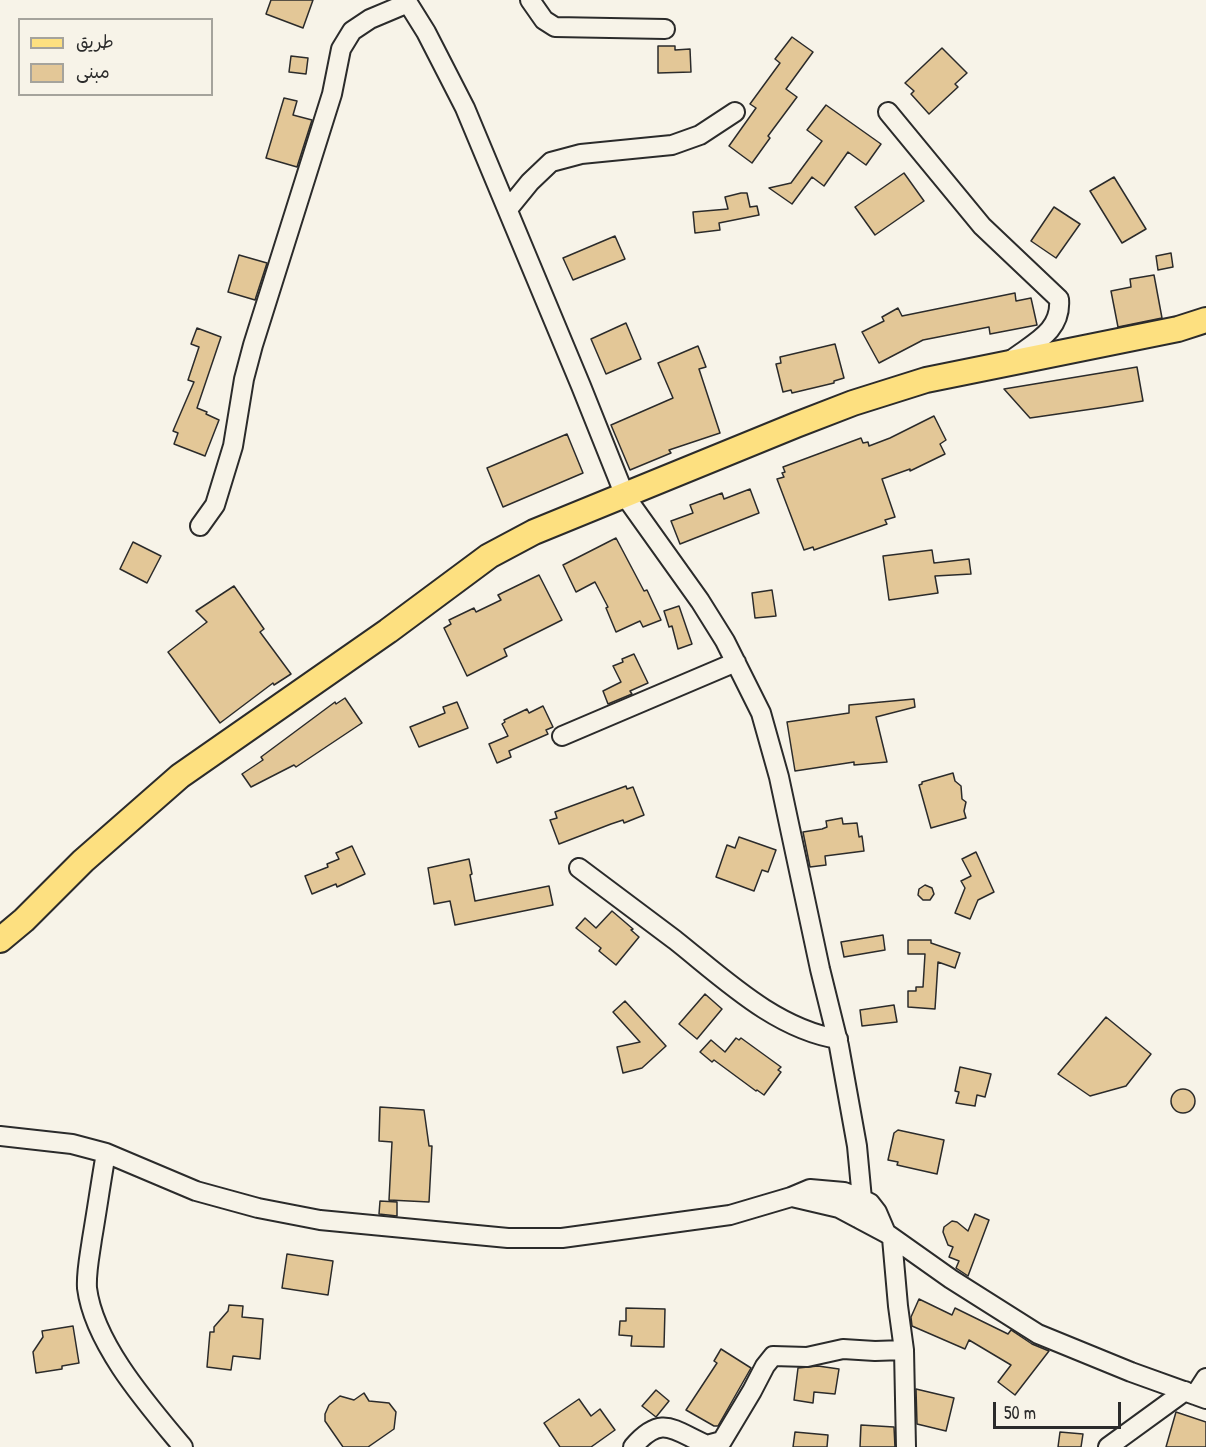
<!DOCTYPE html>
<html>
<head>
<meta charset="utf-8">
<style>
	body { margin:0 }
	#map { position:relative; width:1206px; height:1447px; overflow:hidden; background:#f7f3e8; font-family:"Patrick Hand","Playpen Sans Arabic",sans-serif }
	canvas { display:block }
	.legend { position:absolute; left:18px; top:18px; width:195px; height:78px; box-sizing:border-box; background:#f7f3e8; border:2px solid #a5a39c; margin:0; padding:8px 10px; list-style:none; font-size:18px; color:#2b2b2b }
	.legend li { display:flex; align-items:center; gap:12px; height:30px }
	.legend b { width:30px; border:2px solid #a5a39c }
	.scale { position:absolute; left:993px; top:1402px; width:128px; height:27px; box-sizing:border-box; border:3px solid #2b2b2b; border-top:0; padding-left:8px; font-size:18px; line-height:21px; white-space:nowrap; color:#2b2b2b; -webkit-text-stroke:4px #f7f3e8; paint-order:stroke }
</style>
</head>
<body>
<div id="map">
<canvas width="1206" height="1447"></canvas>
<ul class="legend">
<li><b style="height:8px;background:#fde080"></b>طريق</li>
<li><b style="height:16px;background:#e3c797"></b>مبنى</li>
</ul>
<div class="scale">50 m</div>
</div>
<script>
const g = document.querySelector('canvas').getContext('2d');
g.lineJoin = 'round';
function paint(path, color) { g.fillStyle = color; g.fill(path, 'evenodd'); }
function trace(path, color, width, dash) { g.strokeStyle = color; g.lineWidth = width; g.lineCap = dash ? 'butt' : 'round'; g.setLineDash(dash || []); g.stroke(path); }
const building = new Path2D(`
	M271,0H313L303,28L266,14Z
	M792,37L813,52L786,89L797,97L768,136L770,138L752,163L729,146L756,108L750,104L780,63L775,59Z
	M658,46H675V50L690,49L691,72L658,73Z
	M942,48L967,73L955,84L958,87L929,114L911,94L914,91L905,83Z
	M291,56L308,58L306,74L289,72Z
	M284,98L297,101L293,115L312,120L297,167L266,158Z
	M826,105L881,144L866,165L848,152L824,186L812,177L792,204L769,188L791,183L822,141L807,130Z
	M904,173L924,201L875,235L855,207Z
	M1114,177L1146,229L1122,243L1090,191Z
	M741,193H747L750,207L757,206L759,215L719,223L720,230L695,233L693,212L728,209L725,197Z
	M1054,207L1080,224L1056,258L1031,241Z
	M615,236L625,259L573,280L563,258Z
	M1171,253L1173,267L1158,270L1156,256Z
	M239,255L267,263L255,300L228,292Z
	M1154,275L1162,318L1118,327L1111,291L1131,287L1130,279Z
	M1015,293L1016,301L1031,298L1037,325L990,334L989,327L923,340L879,363L862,332L884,321L882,317L898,308L902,316Z
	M626,323L641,359L606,374L591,339Z
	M197,328L221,337L197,408L207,412L206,414L219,420L205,456L174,444L178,433L173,431L194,382L188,380L199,347L191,344Z
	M835,344L844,378L834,381V383L792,393L791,390L783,392L776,364L781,363L780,357Z
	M698,346L706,367L699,369L720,433L669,450L671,453L630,470L611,425L673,398L658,363Z
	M1137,367L1143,401L1106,407L1030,418L1004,389Z
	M934,416L946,440L940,444L945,454L910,471V469L882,479L895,517L885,520L887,524L814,550L813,547L804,550L777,479L784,477L782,473L785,472L783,467L861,438L863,443L868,442L869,446L890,438Z
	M567,434L583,473L503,507L487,468Z
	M750,489L759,513L680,544L671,521L693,513L690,505L722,493L724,499Z
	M616,538L644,591L647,590L661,620L643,627L640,621L616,632L606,608L608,607L595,582L576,592L563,565Z
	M133,542L161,556L147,583L120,569Z
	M932,550L934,563L969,559L971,574L935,576L938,593L889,600L883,556Z
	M539,575L562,620L504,649L507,656L467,676L444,628L451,624L449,620L474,608L476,612L501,600L498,595Z
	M234,586L264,629L260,632L291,674L274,685L273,683L220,723L168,652L207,622L196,611Z
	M772,590L776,616L755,618L752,593Z
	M679,606L692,644L678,649L672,626L669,627L664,611Z
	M634,654L648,683L630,691L632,694L608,704L603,691L621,682L613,666L623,662L622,659Z
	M345,698L362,723L296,767L294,765L251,787L242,774L263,760L261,757L335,702L336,704Z
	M914,699L915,707L876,717L887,762L854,765V762L795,771L787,722L849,713V705Z
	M457,702L468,728L419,747L410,727L445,713L443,707Z
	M543,706L553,727L546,730L548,734L509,751L511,757L497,763L489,744L508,736L502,724L505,722L504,720L527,709L529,713Z
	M953,773L955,781L961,786L962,799L966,802L964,811L966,818L931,828L919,785L922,784V782Z
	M626,786L627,789L633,787L644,815L624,823L623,820L611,824L559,844L550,820L557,818L555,812Z
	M842,818L843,824L857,823L859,837L862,836L864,851L825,856L826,865L810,867L803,832L822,829L827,827L826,821Z
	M739,837L776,850L768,872L762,870L754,891L716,877L727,845L735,848Z
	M352,846L365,874L337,887L336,884L312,894L305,876L328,867L327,864L339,859L336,853Z
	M976,852L994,892L978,900L970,919L955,913L965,888L961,881L971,876L962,859Z
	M469,859L472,874L470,875L475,901L549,886L553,905L455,925L450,901L434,904L428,868Z
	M925,885L932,888L934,894L930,900H923L918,895L919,889Z
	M612,911L633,929L631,930L639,937L616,965L599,951L601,948L576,928L585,918L596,928Z
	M883,935L885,950L844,957L841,942Z
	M908,940H931V943L960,953L955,968L938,962L935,1009L908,1007V991H916V987H923L925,954H908Z
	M705,994L722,1009L697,1039L679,1024Z
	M625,1001L666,1046L642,1068L623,1073L617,1047L640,1042L613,1012Z
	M894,1005L897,1022L862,1026L860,1010Z
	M1106,1017L1151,1054L1126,1086L1090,1096L1058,1074Z
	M736,1038L739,1040L741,1038L781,1067L778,1070L781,1072L764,1095L757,1090L756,1091L714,1060L712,1062L700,1052L711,1040L725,1052Z
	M960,1067L991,1074L985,1097L977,1095L975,1106L956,1103L959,1092L955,1091Z
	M1171 1101a12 12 0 1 1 24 0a12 12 0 1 1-24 0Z
	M380,1107L424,1110L429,1146H432L429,1202L389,1200L392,1142L379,1141Z
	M898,1130L944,1140L937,1174L897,1165L898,1162L888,1160L894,1133Z
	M380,1201L397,1202V1216L379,1214Z
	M975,1214L989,1220L968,1276L956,1268L959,1261L949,1257L953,1247L948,1245L943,1232L944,1227L952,1221L957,1222L968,1231Z
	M287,1254L333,1261L328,1295L282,1288Z
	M919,1299L952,1315L955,1308L1008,1334L1011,1330L1032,1344L1049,1351L1015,1395L998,1382L1011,1365L969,1340L965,1349L912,1326L911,1317Z
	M229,1305L243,1306L242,1317L263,1319L260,1359L233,1356L231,1370L207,1367L210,1332H214V1327L228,1311Z
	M626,1308L665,1309L664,1347L631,1346L632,1336L619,1335L620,1321H626Z
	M73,1326L79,1363L62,1366V1369L36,1373L33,1352L43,1337L42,1331Z
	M721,1349L751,1368L718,1426H714L686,1410L717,1363L714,1361Z
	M818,1366L839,1369L835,1394L814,1392L813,1403L794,1400L798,1368Z
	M916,1389L954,1398L946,1431L917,1424Z
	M656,1390L669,1401L656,1417L642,1406Z
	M364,1393L369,1401L389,1403L396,1412L394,1429L368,1447H343L325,1421V1414L329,1405L340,1396L354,1400Z
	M579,1399L591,1416L600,1409L615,1430L591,1447H560L544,1423Z
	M1176,1412L1206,1422V1447H1166Z
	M861,1425L894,1427L895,1447H860Z
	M795,1432L828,1435L827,1447H793Z
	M1060,1432L1083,1434L1081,1447H1058Z`);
paint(building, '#e3c797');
trace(building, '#2b2b2b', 1.5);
const minor = new Path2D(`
	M406,0L426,32L465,108L581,386L625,496L700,601L725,641L761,713L779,777L820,969L839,1046L857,1146L862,1199L858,1218
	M530,0L544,20L555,27L665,29
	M888,112L982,226L1059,299C1062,332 1033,343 1010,361
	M508,209L530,182L551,162L581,154L672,145L700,135L735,112
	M200,526L215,505L233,446L244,379L253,345L332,94L341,49L352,31L370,19L408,3
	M562,736L736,662
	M579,868C611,892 643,916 675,940C723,978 775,1029 838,1039
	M0,1136L72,1144L106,1153L196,1191L258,1208L320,1220L508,1238H562L730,1215L791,1197L810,1189L844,1192L862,1199L870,1203L877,1212L886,1233
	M106,1153C101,1181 97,1210 92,1239C90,1254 86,1272 87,1288C94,1344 148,1405 183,1447
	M792,1197L839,1208L886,1233L951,1279L1038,1334L1131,1372L1206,1399
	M892,1238L898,1306L904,1350L906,1447
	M1195,1395L1206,1378
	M633,1447C662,1413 674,1431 707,1445L722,1441L752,1391L765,1366L773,1356L807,1357L843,1349L875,1351L904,1350
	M1108,1447L1185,1391`);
const major = new Path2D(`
	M0,940L24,920L83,861L180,776L388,631L489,556L534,532L796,425L853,403L926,380L1178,329L1206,320`);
trace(minor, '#2b2b2b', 22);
trace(major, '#2b2b2b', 28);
trace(minor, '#f7f3e8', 18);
trace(major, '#fde080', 24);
</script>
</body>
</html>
